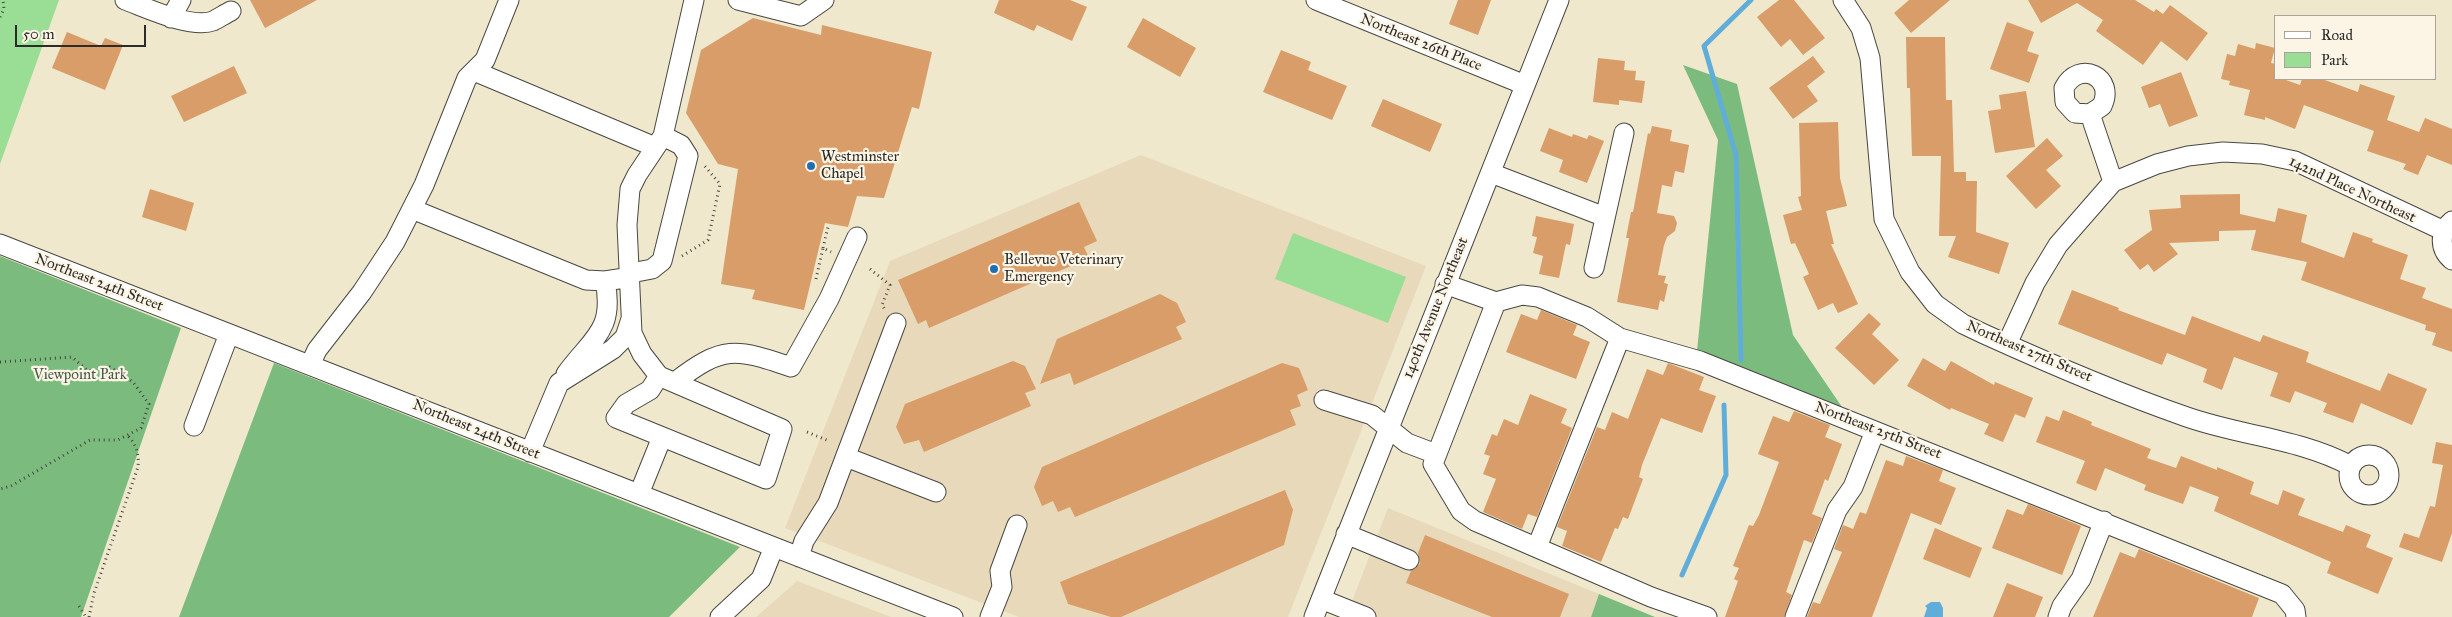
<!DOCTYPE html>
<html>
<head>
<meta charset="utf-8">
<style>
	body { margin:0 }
	#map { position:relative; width:2452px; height:617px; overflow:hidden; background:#efe8cc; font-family:"IM FELL Great Primer",serif }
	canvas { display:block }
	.legend { position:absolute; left:2274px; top:15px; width:162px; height:65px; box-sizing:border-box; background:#fcf5e5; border:1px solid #a8a49b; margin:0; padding:6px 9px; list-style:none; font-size:15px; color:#2b2b2b }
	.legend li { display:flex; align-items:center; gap:10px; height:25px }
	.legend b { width:25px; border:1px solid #a8a49b }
	.scale { position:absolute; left:15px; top:25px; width:131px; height:22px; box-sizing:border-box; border:2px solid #2b2b2b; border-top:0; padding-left:6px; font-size:15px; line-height:18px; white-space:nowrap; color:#2b2b2b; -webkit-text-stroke:4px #fcf5e5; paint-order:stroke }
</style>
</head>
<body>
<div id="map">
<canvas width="2452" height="617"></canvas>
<ul class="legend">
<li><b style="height:6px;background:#fff"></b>Road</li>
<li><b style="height:14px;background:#9add95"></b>Park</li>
</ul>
<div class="scale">50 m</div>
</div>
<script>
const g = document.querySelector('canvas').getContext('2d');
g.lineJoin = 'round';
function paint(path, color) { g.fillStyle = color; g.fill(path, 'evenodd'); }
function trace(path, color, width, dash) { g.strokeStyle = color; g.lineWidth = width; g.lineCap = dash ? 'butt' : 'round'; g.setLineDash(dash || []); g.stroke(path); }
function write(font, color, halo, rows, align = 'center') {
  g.font = font + ' "IM FELL Great Primer",serif'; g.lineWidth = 4.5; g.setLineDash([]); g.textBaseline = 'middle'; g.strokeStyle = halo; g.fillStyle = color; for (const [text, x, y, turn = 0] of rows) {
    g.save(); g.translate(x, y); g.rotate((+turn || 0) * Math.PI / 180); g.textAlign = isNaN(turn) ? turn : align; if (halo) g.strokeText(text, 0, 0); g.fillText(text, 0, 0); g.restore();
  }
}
paint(new Path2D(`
	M1141,155L1426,266L1288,617H1019L785,528L890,261Z
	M1388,508L1599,594L1591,617H1346Z
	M797,581L891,617H756Z`), '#e8d9ba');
paint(new Path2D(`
	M0,0H59L0,164Z
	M1293,233L1406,277L1388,323L1275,279Z`), '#9add95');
paint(new Path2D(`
	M1683,65L1737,84L1793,335L1844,410L1697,351L1718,140Z
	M0,256L181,328L81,617H0Z
	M274,363L740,547L669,617H179Z
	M1599,594L1655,617H1591Z`), '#7bbc7e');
paint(new Path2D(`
	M1931,602H1940L1943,608V617H1924L1927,608L1925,606Z`), '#61adda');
trace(new Path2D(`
	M1741,360L1736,155L1704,46L1751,0
	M1682,575L1726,475L1724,405`), '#61adda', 5);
paint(new Path2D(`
	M250,0H317L265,28Z
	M999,0H1070L1087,7L1072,41L1037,25L1034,31L994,13Z
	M1458,0H1491L1478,35L1449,24Z
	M1779,0H1794L1825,38L1803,55L1790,39L1781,47L1757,17Z
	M1909,0H1950L1911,33L1894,13Z
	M2028,0H2135L2154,12L2156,9L2163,14L2170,5L2208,33L2187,61L2161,41L2143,65L2096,31L2103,20L2077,3L2041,23Z
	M753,18L821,35L822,25L932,52L919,109L912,107L884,198L857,196L848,227L825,223L804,310L752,299L755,290L721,284L738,169L718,164L686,113L701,50Z
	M1143,18L1196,48L1180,77L1127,47Z
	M2007,22L2034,32L2027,51L2039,55L2029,83L1990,69Z
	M67,32L101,46L105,38L123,45L105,90L52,68Z
	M1906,37H1945L1946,100H1952L1954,172H1966V181H1977L1976,232L2009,243L1999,274L1948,257L1956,236H1939L1941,156H1912L1910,88H1907Z
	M2256,43L2275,48L2271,63L2276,64V79H2283L2300,85L2302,79H2322L2358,92L2360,84L2395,96L2387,120L2419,132L2425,118L2452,129V165L2427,155L2418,175L2403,169L2406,164L2367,151L2374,131L2304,105L2295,129L2265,117V120L2244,115L2250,90L2229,85L2230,81L2221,79L2227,54L2235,56L2238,44L2255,49Z
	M1281,50L1311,62L1308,70L1347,86L1332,120L1263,92Z
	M1813,56L1825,72L1807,86L1818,101L1793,119L1769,88Z
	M1598,58L1625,61L1624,70L1636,71L1635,80L1645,81L1642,103L1619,100V105L1593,102Z
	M234,66L247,93L184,122L171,96Z
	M2181,72L2198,116L2169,127L2160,104L2149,108L2141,87Z
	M2026,91L2035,147L1995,153L1988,111L2001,109L1999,95Z
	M1383,99L1442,124L1430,152L1371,126Z
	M1838,122L1840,178L1847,206L1826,211L1834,244H1831L1858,304L1838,313L1833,303L1818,310L1803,277L1809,274L1795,243L1791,244L1783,215L1802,210L1798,197L1801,196L1799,123Z
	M1652,126L1672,130L1670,141L1689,145L1684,173L1675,171L1672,187L1662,185L1657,213L1674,216L1677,223L1675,231L1667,237L1664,245L1658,275L1666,276L1664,283L1668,284L1664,302L1660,300L1658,310L1617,302L1629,238H1626L1631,212H1633L1648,133L1650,134Z
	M1549,128L1572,137L1573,134L1587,139L1589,135L1604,141L1587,183L1559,172L1563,160L1540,151Z
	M2047,138L2063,156L2046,170L2061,186L2036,209L2006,176Z
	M150,189L194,203L186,231L142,217Z
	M2240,194V214L2275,222L2278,208L2307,215L2301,242L2344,258L2353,232L2373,239L2372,242L2408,255L2400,279L2426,288L2422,298L2452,309V352L2432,345L2436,333L2425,330L2426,325L2301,280L2307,262L2251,250L2256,230L2219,231V241L2169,243L2178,254L2154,272L2148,264L2140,270L2124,250L2152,230L2149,210L2181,208L2180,195Z
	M1079,202L1097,241L1084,247L1089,258L929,328L926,320L918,324L898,280Z
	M1536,216L1574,224L1570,245L1566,244L1559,278L1539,274L1543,256L1533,253L1537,237L1532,236Z
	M2072,290L2119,308L2118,310L2185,335L2192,316L2260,342L2263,335L2309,352L2306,362L2380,391L2388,373L2427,389L2412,425L2361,403L2353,423L2323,412L2327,403L2295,391L2290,403L2270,396L2278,373L2234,357L2222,390L2203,382L2207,369L2167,353L2162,365L2058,324Z
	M1160,294L1177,303L1186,322L1176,327L1182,339L1074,385L1070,373L1040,384L1057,339Z
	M1541,310L1577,325L1573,335L1590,342L1576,379L1506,352L1521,314L1537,320Z
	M1869,313L1881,324L1872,334L1899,360L1874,385L1835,348Z
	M1923,358L1945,371L1951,361L1994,385L1995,382L2033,398L2025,418L2015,414L2003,442L1984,434L1989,424L1951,408L1950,410L1907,386Z
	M1013,361L1025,366L1036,389L1025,393L1031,406L924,452L919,440L904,444L896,427L905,404Z
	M1282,363L1299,368L1308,390L1297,395L1301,406L1290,410L1296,425L1075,517L1070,507L1058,512L1053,501L1042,506L1034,487L1042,467Z
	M1668,363L1704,377L1699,390L1716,396L1702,433L1661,418L1642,465L1639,477L1643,479L1628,519L1623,517L1618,529L1615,528L1601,562L1562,546L1567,531L1557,527L1597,427L1605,430L1612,412L1628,419L1647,369L1663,375Z
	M1530,394L1567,409L1561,423L1572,428L1537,517L1528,514L1522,529L1483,512L1496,479L1483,474L1490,456L1484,454L1492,434L1497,436L1504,419L1518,425Z
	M2063,410L2092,422L2091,425L2151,449L2147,458L2176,468L2181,456L2217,470V467L2254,482L2250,494L2278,505L2283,490L2305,499L2298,515L2343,532L2346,525L2371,535L2366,547L2393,558L2378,594L2327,573L2331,562L2214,511L2219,497L2190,486L2183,504L2144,490L2146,485L2105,468L2096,491L2076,483L2085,461L2036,442L2046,416L2059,421Z
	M1794,411L1830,425L1825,437L1842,444L1828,481L1825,479L1812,514L1822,518L1812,543L1804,540L1786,592L1792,595L1784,617H1725L1738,581L1734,579L1739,568L1733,566L1749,525L1753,526L1759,515L1779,462L1758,454L1773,416L1789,422Z
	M2436,442L2452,445V533L2442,562L2399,547L2404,533L2419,538L2430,506L2435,507L2443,465L2432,463Z
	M1906,456L1943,470L1939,481L1956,488L1941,525L1911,513L1872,617H1807L1813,602L1820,604L1842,552L1834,549L1843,525L1853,529L1860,512L1866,514L1886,460L1903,466Z
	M1285,490L1293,510L1284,545L1121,617H1111L1068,604L1060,582Z
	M2028,504L2081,526L2062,575L1992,548L2007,509L2023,515Z
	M1935,528L1982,548L1970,578L1923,559Z
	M1425,535L1569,594L1560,617H1492L1406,583L1411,571L1420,564L1418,553Z
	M2139,549L2259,598L2252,617H2093L2120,552L2135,558Z
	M2007,583L2043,597L2035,617H1993Z`), '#d89d68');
const minor = new Path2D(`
	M125,0C147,8 191,29 213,21C219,18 225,14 231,11
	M738,0L801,16L824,0
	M1316,0L1525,85
	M1843,0L1861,28L1870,58L1884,219L1910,272L1935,304L1963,324L1984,334C2048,363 2118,393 2184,416C2239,436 2299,438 2351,466
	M171,18L181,0
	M474,71L655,147
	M2090,114L2075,113L2065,102L2064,88C2079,59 2116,77 2102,106L2090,114L2113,182
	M1491,173L1605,217
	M412,209L586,280L605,281L631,277
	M2452,221C2439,232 2439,249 2452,260
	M0,244L953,617
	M1594,268L1624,133
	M631,273L652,269L662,261L688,156L681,145L663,136
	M1445,284L1496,302L1522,295L1538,297L1587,317L1620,338L1700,361L2282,594L2295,610L2296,617
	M1496,302L1433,464L1461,511L1475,521L1651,597L1707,617
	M2007,344L2035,283L2058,245L2113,182L2157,164L2188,156L2223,152L2262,154L2295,161L2444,231
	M310,365L317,350L362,292L395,242L424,185L467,78L485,60L509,0
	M566,374C592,338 615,331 605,281
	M659,376L782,429L766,479L616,418L626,404L650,390Z
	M659,376L642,354L632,333L627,225L630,189L637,175L663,136L694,0
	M675,382C723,345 735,348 791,367L829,299L857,237
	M1324,400L1372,415L1407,443L1436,454
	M194,426L229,334
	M530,452L559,383L613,349L625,337L631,319
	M2349 475a20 20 0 1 1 40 0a20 20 0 1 1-40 0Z
	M846,457L936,492
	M639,494L662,437
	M1346,534L1409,560
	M1537,547L1620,338
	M799,557L804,541L828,503L896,323
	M1321,599L1366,617
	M720,617L761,579L774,547
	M990,617L1002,587L1000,571L1017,525
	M1314,617L1559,0
	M1795,617L1837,510L1853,487L1875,431
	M2058,617L2062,606L2081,579L2104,521`);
trace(minor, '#484743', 21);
trace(new Path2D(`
	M0,17L4,9L3,0
	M823,248L828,227
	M682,256L708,240L720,184L703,164
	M870,269L890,285L882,305L886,311
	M816,279L823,248L831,252
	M0,362L72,357L88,371L110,367L133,382L149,404L141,428L118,440H90L11,486L0,489
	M807,432L829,441
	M79,606L86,617
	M89,617L94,593L138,467C139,454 137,445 127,435`), '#484743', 3, [1, 4]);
trace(minor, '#fff', 19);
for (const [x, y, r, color] of [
	[811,166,5,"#1f6fb2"],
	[994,269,5,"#1f6fb2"]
]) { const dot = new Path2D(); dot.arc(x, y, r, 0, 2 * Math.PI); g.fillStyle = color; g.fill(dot); trace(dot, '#fcf5e5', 2); }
write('15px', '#2b2b2b', '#fcf5e5', [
	["Northeast 26th Place",1421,43,22],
	["142nd Place Northeast",2352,190,25],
	["Northeast 24th Street",99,283,21],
	["140th Avenue Northeast",1436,308,-68],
	["Northeast 27th Street",2029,352,23],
	["Northeast 24th Street",476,430,22],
	["Northeast 25th Street",1878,431,21]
]);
write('15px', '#2b2b2b', '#fcf5e5', [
	["Westminster",821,157],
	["Chapel",821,174],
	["Bellevue Veterinary",1004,260],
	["Emergency",1004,277]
], 'left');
write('15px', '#475846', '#fcf5e5', [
	["Viewpoint Park",80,375]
]);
</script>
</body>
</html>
